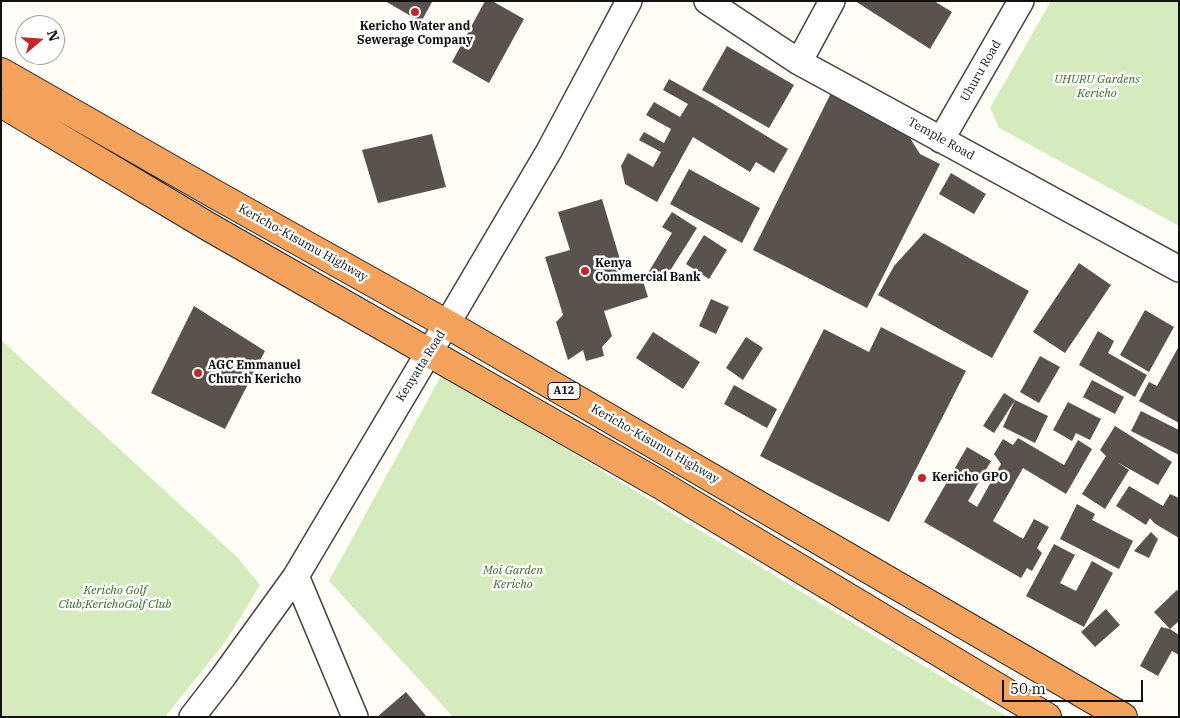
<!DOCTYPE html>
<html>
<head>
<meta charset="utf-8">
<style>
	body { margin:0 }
	#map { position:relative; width:1180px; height:718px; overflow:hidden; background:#fffdf5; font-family:"IBM Plex Serif",serif }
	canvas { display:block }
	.frame { position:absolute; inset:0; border:2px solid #111; pointer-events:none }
	.north { position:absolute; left:15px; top:15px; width:50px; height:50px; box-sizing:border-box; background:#fff; border:1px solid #a0a0a0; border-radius:50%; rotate:72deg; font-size:14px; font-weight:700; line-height:20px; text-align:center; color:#111 }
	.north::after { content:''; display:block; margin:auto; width:18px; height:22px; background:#c4262e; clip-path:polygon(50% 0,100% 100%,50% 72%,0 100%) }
	.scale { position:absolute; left:1002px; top:680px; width:141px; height:22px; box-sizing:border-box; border:2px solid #111; border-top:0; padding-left:6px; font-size:15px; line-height:18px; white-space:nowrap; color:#111; -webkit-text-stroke:4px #fff; paint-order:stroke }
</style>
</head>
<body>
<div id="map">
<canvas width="1180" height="718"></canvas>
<div class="frame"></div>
<div class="north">N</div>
<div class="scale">50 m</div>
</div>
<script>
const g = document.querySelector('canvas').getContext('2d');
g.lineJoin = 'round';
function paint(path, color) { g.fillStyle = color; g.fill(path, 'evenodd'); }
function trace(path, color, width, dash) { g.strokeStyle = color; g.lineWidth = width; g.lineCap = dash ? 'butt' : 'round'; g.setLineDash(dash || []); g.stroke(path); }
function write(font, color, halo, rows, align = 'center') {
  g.font = font + ' "IBM Plex Serif",serif'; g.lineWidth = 5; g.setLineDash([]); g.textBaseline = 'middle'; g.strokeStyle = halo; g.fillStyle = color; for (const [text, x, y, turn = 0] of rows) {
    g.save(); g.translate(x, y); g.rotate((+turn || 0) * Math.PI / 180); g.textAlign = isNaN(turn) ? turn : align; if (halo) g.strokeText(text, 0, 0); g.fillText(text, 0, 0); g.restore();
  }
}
paint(new Path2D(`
	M1051,1H1179V226L999,128L990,108Z
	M1,340L238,558L260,585L226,641L165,717H1Z
	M442,374L1008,717H453L329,581Z`), '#d5ebbd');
paint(new Path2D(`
	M385,1H430L432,2L421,22Z
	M485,1H492L524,19L489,83L452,62Z
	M855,1H934L952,12L930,49Z
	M727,46L794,85L769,128L702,90Z
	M669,79L712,103L788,149L774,173L756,162L750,172L693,137L657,202L625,184L621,166L628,153L653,167L661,152L639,140L644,132L664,143L671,129L646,115L654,102L680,117L688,104L663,90Z
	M831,93L905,130L920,154L940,164L867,308L753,250Z
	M432,134L446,187L378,203L362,150Z
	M689,169L760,208L742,243L670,204Z
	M951,173L986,194L974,214L939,194Z
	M602,199L627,283L642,278L648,297L604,311L612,336L602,347L604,356L586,361L583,350L568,360L556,322L563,315L545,257L570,250L558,212Z
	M672,212L697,228L663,282L648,273L672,233L662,227Z
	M924,233L1029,291L992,358L878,295L894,266Z
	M704,235L727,250L709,279L686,264Z
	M1079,263L1111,285L1065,353L1033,332Z
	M711,299L729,307L716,334L699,326Z
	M194,306L265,351L225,429L151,393Z
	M1145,310L1174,327L1149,372L1120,355Z
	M881,327L966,371L889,522L760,456L824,329L869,352Z
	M1098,331L1114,341L1108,353L1147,375L1135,397L1079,365Z
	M653,332L700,362L683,389L636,358Z
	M746,337L763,348L743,380L726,368Z
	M1179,346V423L1139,401L1149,382L1157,386Z
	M1040,356L1060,367L1039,403L1020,392Z
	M1092,380L1124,397L1115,414L1083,397Z
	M734,385L777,409L767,428L724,404Z
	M1004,393L1015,400L1048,416L1035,443L1003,427L1015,400L994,433L983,426Z
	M1068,402L1101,419L1090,440L1076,433L1072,441L1053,430Z
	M1141,411L1179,430V455L1131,431Z
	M1115,426L1172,462L1158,485L1117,462L1129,470L1105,509L1082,494L1106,456L1100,450Z
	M1018,438L1064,465L1078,440L1092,449L1066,494L1023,468L993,521L1023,539L1034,519L1049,527L1037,548L1042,553L1032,571L1027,568L1021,578L924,522L967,447L991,461L968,501L977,507L1001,464L994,454L1003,439L1013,445Z
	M1129,486L1163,506L1170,494L1179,498V538L1154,523L1150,518L1146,525L1116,506Z
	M1077,504L1095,514L1092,520L1133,541L1119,569L1060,539Z
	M1151,532L1158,539L1149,558L1134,551Z
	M1054,544L1075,555L1060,583L1076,591L1092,561L1113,573L1084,627L1026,596Z
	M1177,590L1179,592V621L1170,629L1154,612Z
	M1106,609L1120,625L1095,647L1081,632Z
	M1161,627L1170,629L1179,635V655L1172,651L1158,676L1140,666Z
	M406,692L427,717H377Z`), '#5a524d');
const minor = new Path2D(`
	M707,1L799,62L1179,269
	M799,62L832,1
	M941,140L1021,1
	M296,576L355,717
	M192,717L223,677L296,576L429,352L447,324L549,151L629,1`);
const highway = new Path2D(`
	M1,72L218,196L447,324L1123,717
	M1,103L209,227L661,485L1047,717`);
trace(minor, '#444', 28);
trace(highway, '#222', 30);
trace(minor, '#fff', 25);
trace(highway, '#f5a25d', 28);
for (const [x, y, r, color] of [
	[415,12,5,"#c4262e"],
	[585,271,5,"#c4262e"],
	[198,373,5,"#c4262e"],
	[922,478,5,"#c4262e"]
]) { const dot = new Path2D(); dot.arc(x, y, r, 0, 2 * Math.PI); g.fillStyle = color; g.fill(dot); trace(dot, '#fff', 2); }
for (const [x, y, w] of [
	[564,391,32]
]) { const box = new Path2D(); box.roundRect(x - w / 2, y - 8.5, w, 17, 4); g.fillStyle = '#fff'; g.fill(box); trace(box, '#111', 1); }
write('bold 11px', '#111', null, [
	["A12",564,391]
]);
write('bold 12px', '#111', '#fff', [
	["Kericho Water and",415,27,"center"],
	["Sewerage Company",415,41,"center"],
	["Kenya",595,264],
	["Commercial Bank",595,278],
	["AGC Emmanuel",208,366],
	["Church Kericho",208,380],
	["Kericho GPO",932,478]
], 'left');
write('12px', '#111', '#fff', [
	["Uhuru Road",981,71,-60],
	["Temple Road",941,139,29],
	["Kericho-Kisumu Highway",303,243,29],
	["Kenyatta Road",421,366,-58],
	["Kericho-Kisumu Highway",655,444,30]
]);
write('italic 12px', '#2f6b1f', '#fff', [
	["UHURU Gardens",1097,80],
	["Kericho",1097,94],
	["Moi Garden",513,571],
	["Kericho",513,585],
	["Kericho Golf",115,591],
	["Club;KerichoGolf Club",115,605]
]);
</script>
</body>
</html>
